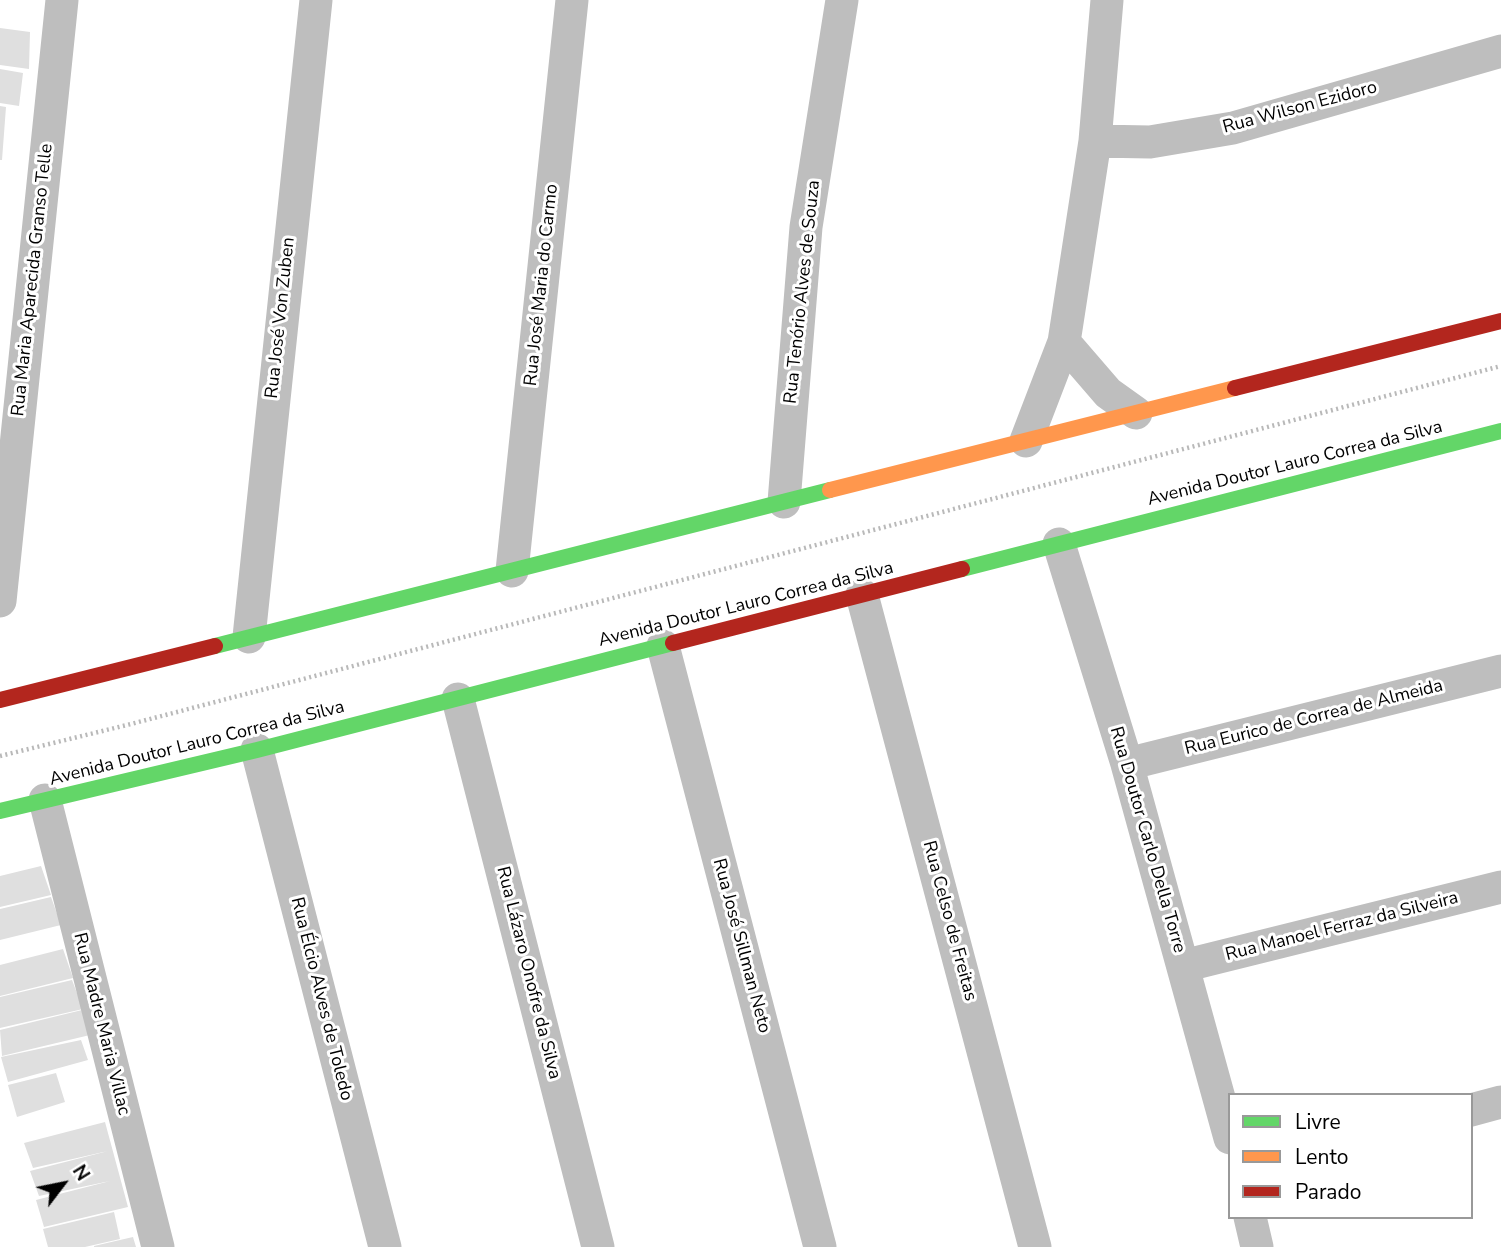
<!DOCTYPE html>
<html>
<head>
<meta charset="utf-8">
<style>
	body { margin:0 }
	#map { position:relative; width:1501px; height:1247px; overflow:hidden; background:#fff; font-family:"Nunito Sans",sans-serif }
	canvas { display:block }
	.legend { position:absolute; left:1228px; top:1093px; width:245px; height:126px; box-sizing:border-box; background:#fff; border:2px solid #999; margin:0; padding:9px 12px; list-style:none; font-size:21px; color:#000 }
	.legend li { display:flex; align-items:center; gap:14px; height:35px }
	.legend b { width:35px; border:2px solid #999 }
	.north { position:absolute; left:28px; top:1149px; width:70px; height:70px; -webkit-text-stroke:5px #fff; paint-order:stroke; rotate:58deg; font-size:19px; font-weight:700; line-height:28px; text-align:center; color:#000 }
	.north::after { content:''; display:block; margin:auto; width:24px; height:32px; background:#000; clip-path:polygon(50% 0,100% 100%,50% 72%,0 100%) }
</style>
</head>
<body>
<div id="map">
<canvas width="1501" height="1247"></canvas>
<ul class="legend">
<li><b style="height:9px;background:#63d668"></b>Livre</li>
<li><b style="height:9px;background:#ff974d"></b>Lento</li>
<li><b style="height:9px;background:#b3261e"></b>Parado</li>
</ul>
<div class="north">N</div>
</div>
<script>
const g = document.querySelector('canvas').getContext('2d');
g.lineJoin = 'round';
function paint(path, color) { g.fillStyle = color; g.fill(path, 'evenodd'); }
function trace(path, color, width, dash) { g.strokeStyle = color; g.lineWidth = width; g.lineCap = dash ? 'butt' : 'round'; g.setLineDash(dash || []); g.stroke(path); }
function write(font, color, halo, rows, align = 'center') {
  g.font = font + ' "Nunito Sans",sans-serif'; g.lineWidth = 6; g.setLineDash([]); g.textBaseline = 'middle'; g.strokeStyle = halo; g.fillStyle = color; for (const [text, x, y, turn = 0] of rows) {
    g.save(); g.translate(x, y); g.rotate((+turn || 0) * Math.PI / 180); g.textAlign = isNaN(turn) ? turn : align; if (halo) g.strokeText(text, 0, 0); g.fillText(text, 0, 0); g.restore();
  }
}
paint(new Path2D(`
	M0,28L30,32L29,69L0,65Z
	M0,69L23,73L19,106L0,103Z
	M0,106L6,107L2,160H0Z
	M41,866L51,895L0,907V876Z
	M51,897L61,925L0,940V909Z
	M63,949L73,978L0,996V965Z
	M72,980L83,1009L0,1028V997Z
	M82,1010L90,1035L2,1056L0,1030Z
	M81,1040L88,1060L8,1082L1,1057Z
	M56,1073L65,1102L17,1117L8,1085Z
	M105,1122L128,1207L44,1227L36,1200L110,1181L39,1196L30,1171L108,1151L33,1168L24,1143Z
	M114,1212L120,1239L85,1247H48L43,1229Z
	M133,1237L136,1247H94V1246Z`), '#dfdfdf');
trace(new Path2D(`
	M0,756L131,724L1501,366`), '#b9b9b9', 4.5, [2, 3.5]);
trace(new Path2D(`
	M1095,141L1150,142L1233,128L1501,51
	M1064,342L1108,393L1136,413
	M1026,441L1064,342L1095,141L1107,0
	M784,502L806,227L842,0
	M1059,544L1127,764L1230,1138
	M512,571L572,0
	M862,595L1035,1247
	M0,601L62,0
	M249,637L316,0
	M663,646L820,1247
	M458,699L598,1247
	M257,750L385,1247
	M1127,764L1501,671
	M45,800L158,1247
	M1183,966L1501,887
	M1471,1110L1501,1102
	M1250,1217L1257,1247`), '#bebebe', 33);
trace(new Path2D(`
	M962,569L1501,431
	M215,646L830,490
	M0,811L257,750L673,643`), '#63d668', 16);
trace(new Path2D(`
	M830,490L1235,388`), '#ff974d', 16);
trace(new Path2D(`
	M1235,388L1501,321
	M673,643L962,569
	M0,700L215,646`), '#b3261e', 16);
write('18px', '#000', '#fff', [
	["Rua Wilson Ezidoro",1300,108,-15],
	["Rua Maria Aparecida Granso Telle",33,280,-84],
	["Rua José Maria do Carmo",542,285,-84],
	["Rua Tenório Alves de Souza",803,292,-84],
	["Rua José Von Zuben",281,318,-84],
	["Avenida Doutor Lauro Correa da Silva",1295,464,-14],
	["Avenida Doutor Lauro Correa da Silva",746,605,-14],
	["Rua Eurico de Correa de Almeida",1314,718,-14],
	["Avenida Doutor Lauro Correa da Silva",197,744,-14],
	["Rua Doutor Carlo Della Torre",1147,840,74],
	["Rua Celso de Freitas",949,921,75],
	["Rua Manoel Ferraz da Silveira",1342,927,-14],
	["Rua José Sillman Neto",741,946,75],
	["Rua Lázaro Onofre da Silva",528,973,76],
	["Rua Élcio Alves de Toledo",321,999,76],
	["Rua Madre Maria Villac",101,1024,76]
]);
</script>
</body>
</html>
